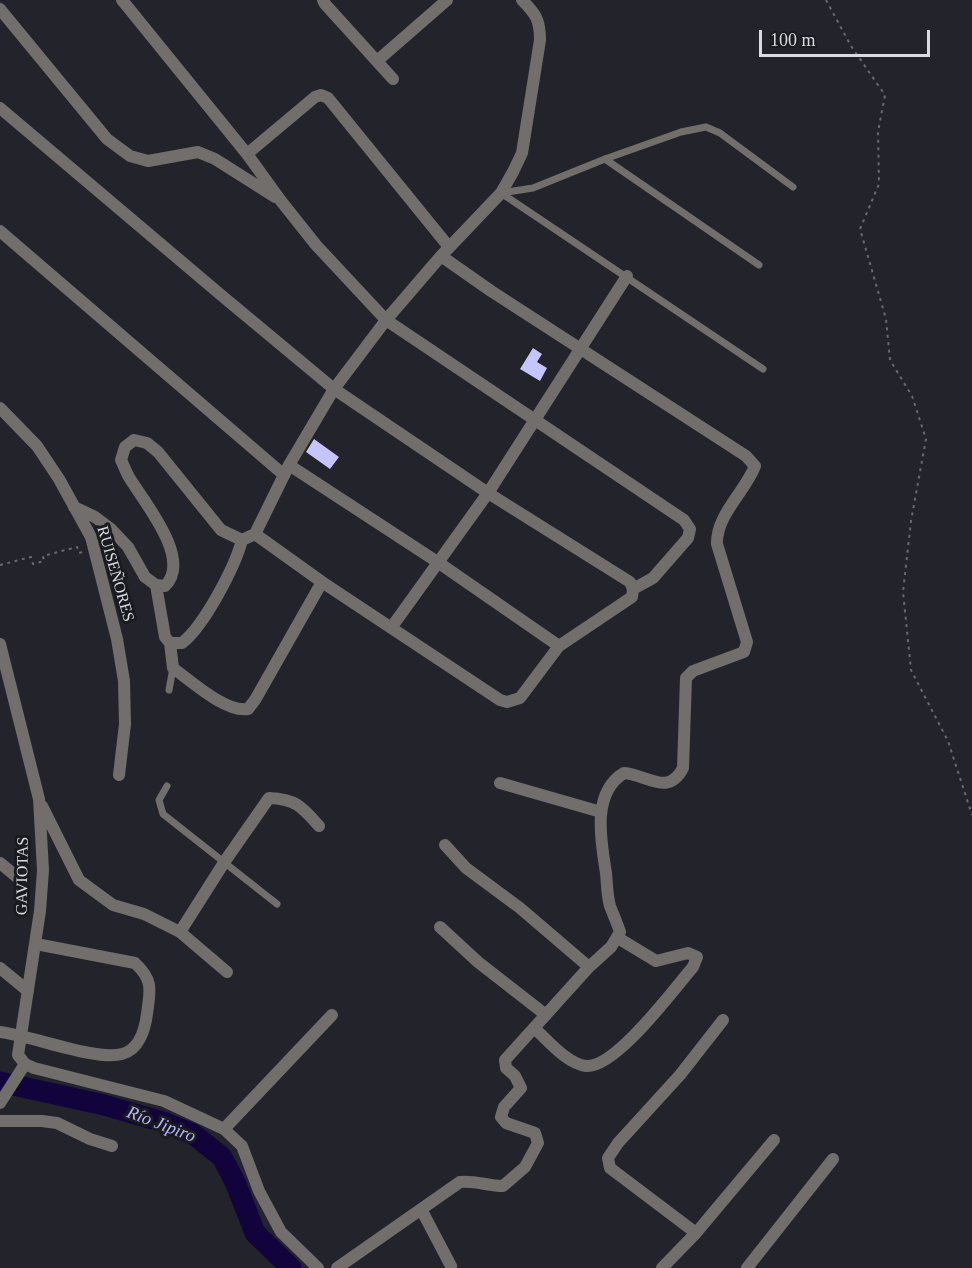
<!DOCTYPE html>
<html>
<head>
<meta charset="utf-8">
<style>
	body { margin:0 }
	#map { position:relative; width:972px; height:1268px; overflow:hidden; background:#23232b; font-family:Georgia,serif }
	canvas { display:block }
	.scale { position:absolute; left:759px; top:30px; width:171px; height:27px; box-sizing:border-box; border:3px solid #dbdce1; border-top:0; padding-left:8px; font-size:18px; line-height:21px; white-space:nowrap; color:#dbdce1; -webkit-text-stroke:4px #1a1a21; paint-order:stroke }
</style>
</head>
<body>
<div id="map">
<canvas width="972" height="1268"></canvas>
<div class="scale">100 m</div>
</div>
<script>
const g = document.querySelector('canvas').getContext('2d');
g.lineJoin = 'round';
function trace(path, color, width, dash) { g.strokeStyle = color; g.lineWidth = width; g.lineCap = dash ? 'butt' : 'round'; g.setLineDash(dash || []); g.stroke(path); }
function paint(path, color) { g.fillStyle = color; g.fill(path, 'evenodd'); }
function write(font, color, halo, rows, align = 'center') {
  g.font = font + ' Georgia,serif'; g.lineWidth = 6; g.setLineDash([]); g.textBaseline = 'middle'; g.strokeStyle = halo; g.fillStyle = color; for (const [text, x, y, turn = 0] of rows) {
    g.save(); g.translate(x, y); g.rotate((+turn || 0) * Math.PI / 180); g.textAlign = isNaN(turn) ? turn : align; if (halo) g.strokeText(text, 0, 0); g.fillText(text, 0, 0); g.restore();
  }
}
trace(new Path2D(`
	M0,1082L104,1105L163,1122L193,1134L222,1157L236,1184L255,1233L291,1268`), '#13033d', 21);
paint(new Path2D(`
	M533,348L542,354L537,362L547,368L540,381L520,369Z
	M314,439L339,457L330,469L306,452Z`), '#c5c4fb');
trace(new Path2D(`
	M826,0L851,46L885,95L878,132L879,184L860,229L886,319L890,360L912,396L926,439L911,521L903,592L911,670L948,741L972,815
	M0,565L31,557L33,564L44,561L43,556L77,547L79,553L82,552`), '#696a70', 2, [3, 4.5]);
trace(new Path2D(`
	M605,159L759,265
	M763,369L501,193L533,188L605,159L681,132L706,127L720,133L793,187
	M169,690L173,668
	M167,786L159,800L163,814L277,904`), '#726e6b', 7);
trace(new Path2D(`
	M122,0L247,154L281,201L316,245L386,320L684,520L690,529L688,538L653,578L633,589
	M323,0L325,4L393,79
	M0,9L107,139L130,156L148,161L198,152L215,159L275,197
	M377,61L447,0
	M0,108L221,295L334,389L488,493L630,582L633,589L632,597L559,646L439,563L289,465
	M247,154L315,97L321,95L328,98L449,247
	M0,231L284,475
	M0,408L37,446L59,479L91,537L117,639L124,681L125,724L119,775
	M74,507L95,517L111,529L128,547L145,577L156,585L165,586C193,559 143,501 129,477C126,472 124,466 121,460L125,447L134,440L147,443L158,452L221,530L242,540L255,534L289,465L334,389L386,320L441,256L501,193L513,172L522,153L540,40C540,20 536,14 522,0
	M255,534L322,582L500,700L507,702L520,698L559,646
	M156,585L165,637L170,643H182C204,626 235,567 242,540
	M391,628L488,493L627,276
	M170,643L173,668C191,681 226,713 248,709L255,700L322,582
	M0,644L39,799L43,870L40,911L18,1055L25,1064L34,1068L164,1101L224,1129L242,1146L259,1191L281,1232L318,1268
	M500,783L601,812
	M42,806L79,880L113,905L144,914L180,932L227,972
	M445,845L466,868L520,908L589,967
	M0,863L23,882
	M440,927L478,962L546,1015
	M180,932L225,861L269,798C296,799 302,807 319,826
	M0,968L28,991
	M534,1028C549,1041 566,1063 586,1066C615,1069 674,989 693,967L697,957L688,953L656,961L618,938
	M0,1032C33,1036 95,1061 122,1054C139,1050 145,1029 147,1014C150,990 154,981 135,963L36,944
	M0,1103L25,1064
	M0,1121H42L57,1123L90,1139L112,1146
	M224,1129L332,1015
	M421,1209L451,1266
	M696,1233L610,1168L608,1158L618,1143L680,1075L723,1020
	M337,1268L460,1182C474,1180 488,1186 503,1186L525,1167L538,1143L535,1133L506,1123L501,1117L504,1107L521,1088L515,1076L506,1068L505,1060L589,967L611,947L620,932C617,923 613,914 610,906C607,896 607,883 606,873C601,841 591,793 624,773C648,775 668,797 683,768L686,678L693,671L744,652L747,642L717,544C716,515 745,492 755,466L746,456L491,291L441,256
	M662,1268L696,1233L774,1140
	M747,1268L833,1159`), '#726e6b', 12);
write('16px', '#dbdce1', '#1a1a21', [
	["RUISEÑORES",115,574,74],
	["GAVIOTAS",23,876,-89]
]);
write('italic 18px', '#b8b6fa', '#1a1a21', [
	["Río Jipiro",161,1125,21]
]);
</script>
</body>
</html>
